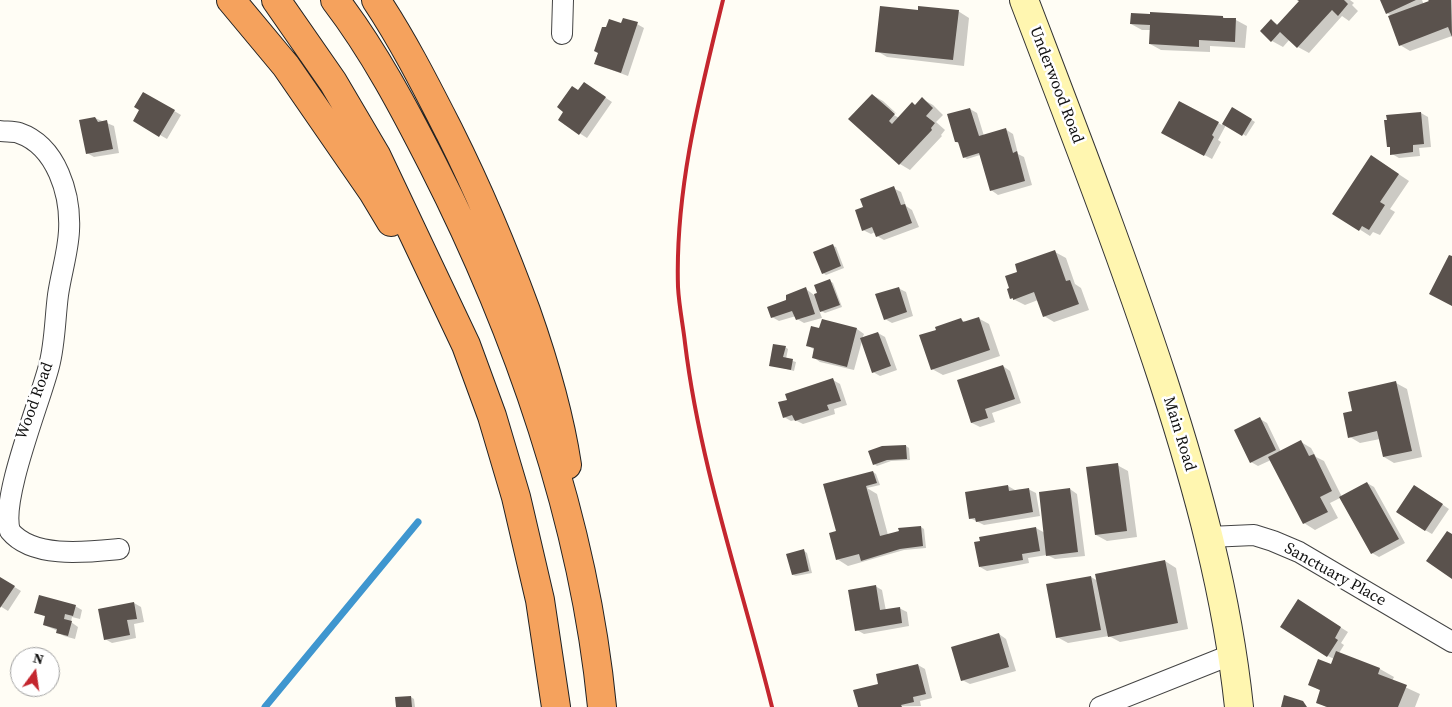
<!DOCTYPE html>
<html>
<head>
<meta charset="utf-8">
<style>
	body { margin:0 }
	#map { position:relative; width:1452px; height:707px; overflow:hidden; background:#fffdf5; font-family:"Source Serif 4",serif }
	canvas { display:block }
	.north { position:absolute; left:10px; top:647px; width:50px; height:50px; box-sizing:border-box; background:#fff; border:1px solid #a0a0a0; border-radius:50%; rotate:14deg; font-size:14px; font-weight:700; line-height:20px; text-align:center; color:#111 }
	.north::after { content:''; display:block; margin:auto; width:18px; height:22px; background:#c4262e; clip-path:polygon(50% 0,100% 100%,50% 72%,0 100%) }
</style>
</head>
<body>
<div id="map">
<canvas width="1452" height="707"></canvas>
<div class="north">N</div>
</div>
<script>
const g = document.querySelector('canvas').getContext('2d');
g.lineJoin = 'round';
function paint(path, color) { g.fillStyle = color; g.fill(path, 'evenodd'); }
function trace(path, color, width, dash) { g.strokeStyle = color; g.lineWidth = width; g.lineCap = dash ? 'butt' : 'round'; g.setLineDash(dash || []); g.stroke(path); }
function write(font, color, halo, rows, align = 'center') {
  g.font = font + ' "Source Serif 4",serif'; g.lineWidth = 5; g.setLineDash([]); g.textBaseline = 'middle'; g.strokeStyle = halo; g.fillStyle = color; for (const [text, x, y, turn = 0] of rows) {
    g.save(); g.translate(x, y); g.rotate((+turn || 0) * Math.PI / 180); g.textAlign = isNaN(turn) ? turn : align; if (halo) g.strokeText(text, 0, 0); g.fillText(text, 0, 0); g.restore();
  }
}
paint(new Path2D(`
	M1299,0H1350L1354,3L1352,5L1358,11L1349,21L1342,16L1309,53L1298,47L1290,39L1283,47L1272,41L1271,21L1279,25L1301,1Z
	M1381,0H1422L1424,5L1431,2L1430,0H1452V36L1410,51L1400,45L1392,16L1387,13Z
	M919,11H958L969,18L964,66L887,57L877,51Z
	M1223,17L1226,19L1236,20L1247,26L1245,48L1210,46V52L1161,50L1150,44L1151,30H1142L1131,24Z
	M622,24H637L644,28L628,76L596,64Z
	M591,88L612,102L587,138L559,120L579,91Z
	M144,93L181,115L167,139L134,120L141,110Z
	M872,95L883,101L897,114L890,110L889,112L899,118L916,106L922,99L933,105L943,115L936,122L945,130L941,135L942,136L910,170L900,164Z
	M1180,102L1222,125L1233,108L1255,122L1246,136L1226,125L1218,140L1221,142L1212,159L1163,133Z
	M970,109L977,113L984,136L1005,129L1013,134L1018,154L1024,157L1032,185L998,195L991,190L980,155L967,159L964,157L960,144L956,142Z
	M1421,113L1428,117L1431,147L1419,148L1420,156L1399,158L1392,154L1391,148L1388,146L1387,116Z
	M95,118L114,126L119,153L94,157L87,153Z
	M1382,163L1409,181L1390,209L1395,212L1380,235L1373,232L1370,236L1334,213Z
	M893,188L901,192L906,206L912,210L919,227L884,240L877,236L875,232L871,234L863,230L865,208Z
	M833,246L836,247L844,268L826,275L823,273Z
	M1055,252L1066,258L1075,284L1081,288L1089,310L1054,322L1044,316L1038,300L1025,305L1011,298L1019,273Z
	M830,281L833,283L842,307L825,313L819,310L822,318L804,323L797,319L796,316L779,321L772,317L787,301L806,289L814,295L818,293Z
	M898,288L906,292L913,316L892,323L885,319Z
	M978,318L989,324L1000,356L943,375L932,369L937,331L961,320L966,322Z
	M857,329L864,334L862,339L878,333L885,337L897,370L880,376L873,372L862,341L854,370L820,362L813,357L815,350L807,345L820,330Z
	M785,347L788,349L786,359L796,362L794,371L771,365Z
	M1003,366L1010,371L1021,403L992,413L995,422L980,427L972,423L959,381Z
	M833,380L840,384L847,405L834,409L835,414L803,424L795,420L791,421L784,417Z
	M1396,383L1407,389L1422,457L1394,463L1384,457L1380,439L1360,443L1350,437L1354,412Z
	M1260,419L1267,423L1281,452L1301,442L1311,448L1316,457L1324,461L1342,497L1367,483L1374,487L1405,543L1379,557L1372,553L1340,498L1330,503L1338,518L1315,530L1304,523L1271,460L1258,466L1251,462Z
	M906,446L909,448L910,460L891,461L877,466L874,464Z
	M1117,465L1128,471L1137,537L1107,541L1096,535Z
	M873,472L876,474L880,485L867,488L877,494L888,535L921,527L924,529L926,548L904,550L848,566L837,559V532Z
	M1008,486L1015,490L1028,489L1036,493L1040,516L984,525L970,518Z
	M1070,489L1077,494L1085,556L1055,559L1047,555L1028,558L1029,563L987,571L980,567L1036,528L1045,533Z
	M1421,490L1449,509L1432,534L1425,530Z
	M804,551L807,553L812,573L796,576L793,575Z
	M1165,561L1176,568L1188,629L1120,642L1109,636L1068,643L1057,637L1091,577L1098,581Z
	M0,578L21,591L8,611L0,606Z
	M875,586L882,590L886,611L899,608L907,612L909,626L864,634L857,630Z
	M134,603L141,607L144,622L134,624L136,638L112,643L105,639Z
	M1305,605L1348,632L1341,643L1344,645L1339,653L1380,669L1394,677L1392,681L1420,694L1415,707H1326L1317,702L1321,691L1309,684L1331,665L1334,659L1328,656Z
	M75,606L82,610L80,619L72,617L71,622L78,627L75,639L64,636L57,632L58,631L44,625L46,617L36,612Z
	M999,634L1006,639L1016,671L970,684L962,680Z
	M918,665L925,669L932,698L920,701L921,706L859,707L879,685Z
	M411,697L414,699L415,707H397Z`), '#0003');
trace(new Path2D(`
	M265,707L418,522`), '#3f96cf', 7);
paint(new Path2D(`
	M1297,0H1344L1348,4L1338,16L1332,10L1297,48L1280,32L1271,42L1260,31L1271,19L1277,25L1299,1Z
	M1380,0H1416L1386,14Z
	M1428,0H1451L1452,37L1448,27L1399,46L1388,16L1429,1Z
	M880,6L918,10V6L959,10L953,60L875,52Z
	M1150,12L1223,16V18H1236L1235,42L1199,40V47L1149,44L1150,25L1130,24L1131,13L1150,14Z
	M623,18L638,22L621,73L594,64L598,53L594,51L602,27H606L609,19L621,23Z
	M584,82L606,97L579,135L558,120L563,112L557,107L572,86L578,90Z
	M143,92L175,110L159,137L133,121L139,110L134,107Z
	M872,94L895,114L889,121L892,124L912,102L915,105L922,97L933,108L926,116L935,123L931,128L932,130L899,165L848,119Z
	M1179,101L1219,122L1212,135L1214,137L1204,156L1161,133Z
	M1232,107L1252,119L1242,136L1222,124Z
	M970,108L979,136L1006,128L1013,153L1017,151L1025,181L990,191L979,153L963,158L958,142H955L947,114Z
	M1421,112L1424,144L1413,145V152L1390,155V147H1387L1384,120H1387L1386,115Z
	M95,117L98,122L107,120L113,149L86,154L79,120Z
	M1371,155L1399,174L1380,202L1385,205L1369,230L1362,226L1359,231L1332,214Z
	M894,186L901,205L905,204L912,223L876,237L872,227L862,231L855,210L863,207L860,199Z
	M833,244L841,266L822,274L813,252Z
	M1055,250L1066,281L1070,280L1079,304L1043,317L1034,292L1013,300V298L1010,299L1007,289L1009,288L1005,276L1017,272L1015,264Z
	M1449,255L1452,256V306L1429,294Z
	M830,279L840,305L820,312L814,294L817,293L814,285Z
	M806,287L815,314L796,320L792,311L771,318L767,307L786,300V295Z
	M899,287L907,312L884,320L875,294Z
	M979,317L990,350L931,370L919,335L936,330L935,327L961,318L963,322Z
	M822,319L857,328L847,367L812,358L814,348L806,346L811,326L819,328Z
	M878,332L891,366L872,373L860,338Z
	M773,344L786,346L783,357L793,359L791,370L769,366Z
	M1003,365L1015,399L985,409L988,418L971,423L957,380Z
	M833,378L841,401L827,405L829,410L795,421L792,415L783,418L778,402L787,400L785,394Z
	M1396,381L1412,451L1383,457L1377,431L1348,438L1343,413L1352,411L1348,392Z
	M1260,417L1276,450L1250,463L1234,430Z
	M1301,440L1309,456L1314,454L1332,491L1320,497L1328,512L1303,524L1268,457Z
	M906,445L907,459L887,460L873,465L868,451L882,446Z
	M1118,463L1127,531L1095,535L1086,467Z
	M873,471L877,483L866,486L880,536L899,531L898,528L921,526L923,546L900,549L861,561L859,554L836,560L829,533L836,531L823,484Z
	M1367,482L1399,539L1371,554L1339,497Z
	M1008,485L1009,491L1029,488L1033,512L976,522L975,518L969,519L965,492Z
	M1414,485L1443,504L1425,531L1396,512Z
	M1070,488L1078,552L1046,556L1039,492Z
	M1036,527L1040,551L1022,554L1023,560L979,567L974,542L980,541L979,537Z
	M1447,531L1452,534V579L1426,561Z
	M804,549L809,571L792,575L786,554Z
	M1165,560L1178,623L1108,637L1095,574Z
	M1091,576L1101,630L1056,638L1046,584Z
	M0,577L15,586L0,608Z
	M876,585L880,610L900,607L902,623L855,631L848,590Z
	M39,595L76,605L73,616L65,614L64,619L72,621L68,636L56,633L57,629L43,625L45,616L34,613Z
	M1298,599L1341,627L1335,638L1338,640L1327,657L1280,627Z
	M134,602L137,619L127,620L130,635L104,640L98,609Z
	M999,633L1009,667L961,681L951,647Z
	M1336,651L1380,668L1378,674L1407,685L1398,707H1327L1316,703L1320,690L1308,685L1318,659L1331,664Z
	M918,664L926,694L913,697L914,702L901,705L902,707H858L853,690L878,684L876,674Z
	M1284,695L1303,701L1307,707H1281Z
	M411,696L412,707H396L395,697Z`), '#5a524d');
const street = new Path2D(`
	M562,34L563,0
	M0,131C6,132 13,131 19,133C57,146 71,195 69,231C68,252 61,274 58,295C55,318 55,344 49,366C40,402 0,499 10,531C33,559 88,552 119,549
	M1209,537L1254,535L1273,541L1299,552L1452,642
	M1100,707L1233,654`);
const secondary = new Path2D(`
	M1024,0C1072,126 1121,252 1163,380C1198,488 1227,594 1239,707`);
const highway = new Path2D(`
	M231,0L286,66L373,192L391,222
	M276,0L333,82L376,155L466,345L492,416L516,497L540,600L556,707
	M335,0C374,51 404,108 433,165C517,330 584,521 602,707
	M376,0C404,42 427,88 450,133C480,193 503,248 526,311C544,362 559,412 567,465`);
trace(street, '#444', 22);
trace(secondary, '#333', 30);
trace(highway, '#222', 30);
trace(street, '#fff', 20);
trace(secondary, '#fff6b0', 28);
trace(highway, '#f5a25d', 28);
trace(new Path2D(`
	M723,0C700,94 675,189 678,287C679,306 683,325 685,343C700,467 742,586 772,707`), '#c4262e', 4);
write('16px', '#111', '#fff', [
	["Underwood Road",1056,85,69],
	["Wood Road",35,401,-70],
	["Main Road",1179,434,73],
	["Sanctuary Place",1335,575,29]
]);
</script>
</body>
</html>
